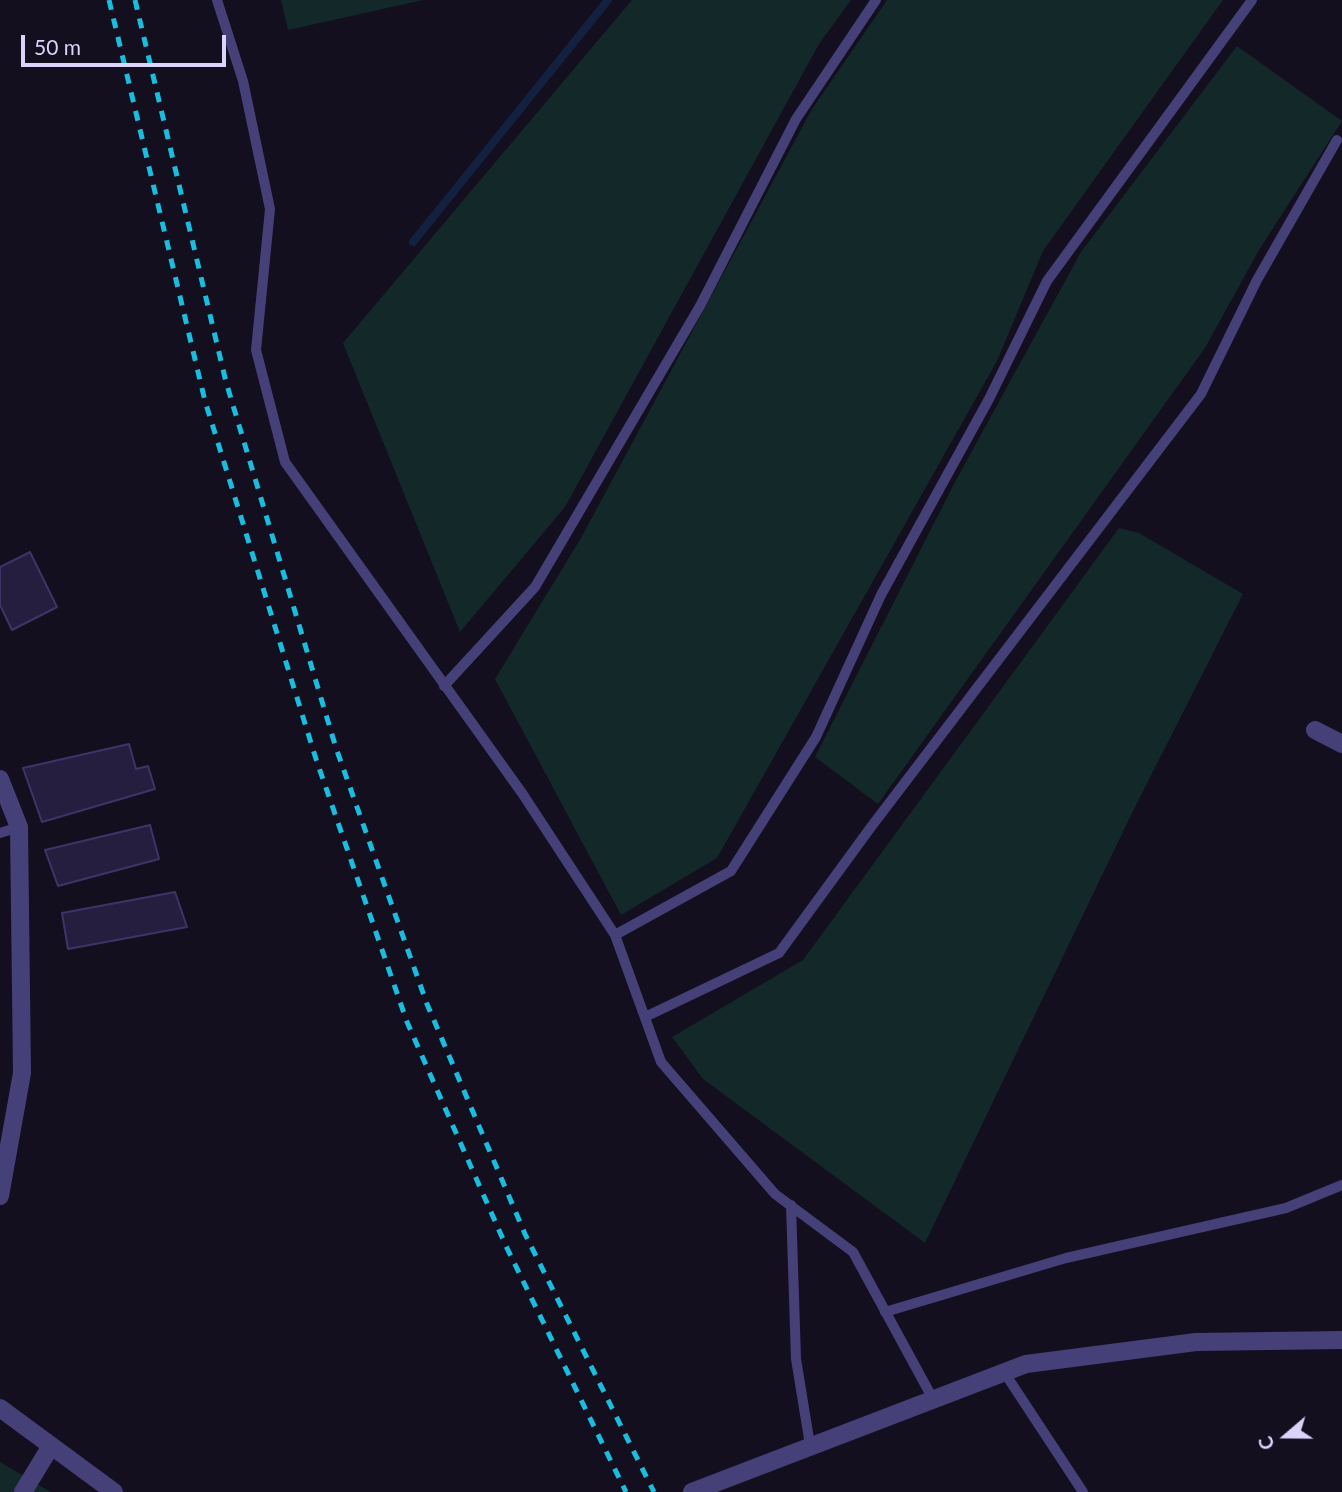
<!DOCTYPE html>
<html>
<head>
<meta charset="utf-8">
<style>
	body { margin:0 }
	#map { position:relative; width:1342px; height:1492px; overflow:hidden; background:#130f1f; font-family:Lato,sans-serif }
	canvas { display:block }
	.north { position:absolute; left:1251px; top:1401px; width:70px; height:70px; -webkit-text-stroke:5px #130f1f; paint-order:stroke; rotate:250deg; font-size:19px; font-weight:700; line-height:28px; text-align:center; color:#dad3fa }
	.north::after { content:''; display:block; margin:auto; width:24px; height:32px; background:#dad3fa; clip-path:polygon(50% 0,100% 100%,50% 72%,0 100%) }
	.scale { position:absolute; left:21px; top:35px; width:205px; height:32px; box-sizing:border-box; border:4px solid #dad3fa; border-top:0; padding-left:9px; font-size:21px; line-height:24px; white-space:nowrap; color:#dad3fa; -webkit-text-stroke:5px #130f1f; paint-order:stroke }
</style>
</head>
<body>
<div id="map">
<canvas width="1342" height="1492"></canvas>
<div class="north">С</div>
<div class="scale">50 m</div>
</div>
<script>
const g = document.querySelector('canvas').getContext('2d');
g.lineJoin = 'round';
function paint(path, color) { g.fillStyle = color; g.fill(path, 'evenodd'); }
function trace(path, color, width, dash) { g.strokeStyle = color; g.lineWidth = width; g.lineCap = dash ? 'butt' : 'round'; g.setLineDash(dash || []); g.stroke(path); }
paint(new Path2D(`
	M281,0H423L288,30Z
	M632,0H851L819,44L565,507L460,632L343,343Z
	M887,0H1223L1043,251L997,361L717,858L621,915L495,679L581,538L812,109Z
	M1237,46L1342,121L1259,250L1205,348L878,804L815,757L955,482L1081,252Z
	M1119,528L1139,533L1243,594L1134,809L925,1243L703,1079L672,1037L803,960Z
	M0,1462L51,1492H0Z`), '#132828');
trace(new Path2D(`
	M413,242L608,0`), '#132140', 8);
const building = new Path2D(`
	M30,552L57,607L12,630L0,605V567Z
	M129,744L136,769L148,766L155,789L42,822L23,768Z
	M150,825L159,859L58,886L45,850Z
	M175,892L187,927L68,949L62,913Z`);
paint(building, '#261e3e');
trace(building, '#403367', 2);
trace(new Path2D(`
	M217,0L243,81L270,209L256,350L285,462L522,793L615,935L661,1062L775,1194L853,1252L933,1399
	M444,686L535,587L700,306L796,119L876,0
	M0,833L19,827
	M615,935L731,871L816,737L881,595L989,399L1047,281L1252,0
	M645,1017L779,953L871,827L1201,394L1257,280L1337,140
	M791,1205L796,1359L810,1445
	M885,1312L1066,1258L1286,1208L1342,1185
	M1004,1372L1083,1492`), '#464079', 10);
trace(new Path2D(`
	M1315,730L1342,744
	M0,779L19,827L22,1073L0,1196
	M23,1492L51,1446`), '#464079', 18);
trace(new Path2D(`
	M0,1408L114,1492
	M692,1492L1026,1364L1196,1342L1342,1340`), '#464079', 18);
trace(new Path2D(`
	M109,0L205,401L316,759L407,1022L506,1246L626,1492
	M135,0L226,382L336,748L427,1004L525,1234L654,1492`), '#1bbdde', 5, [10, 9]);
</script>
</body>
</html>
